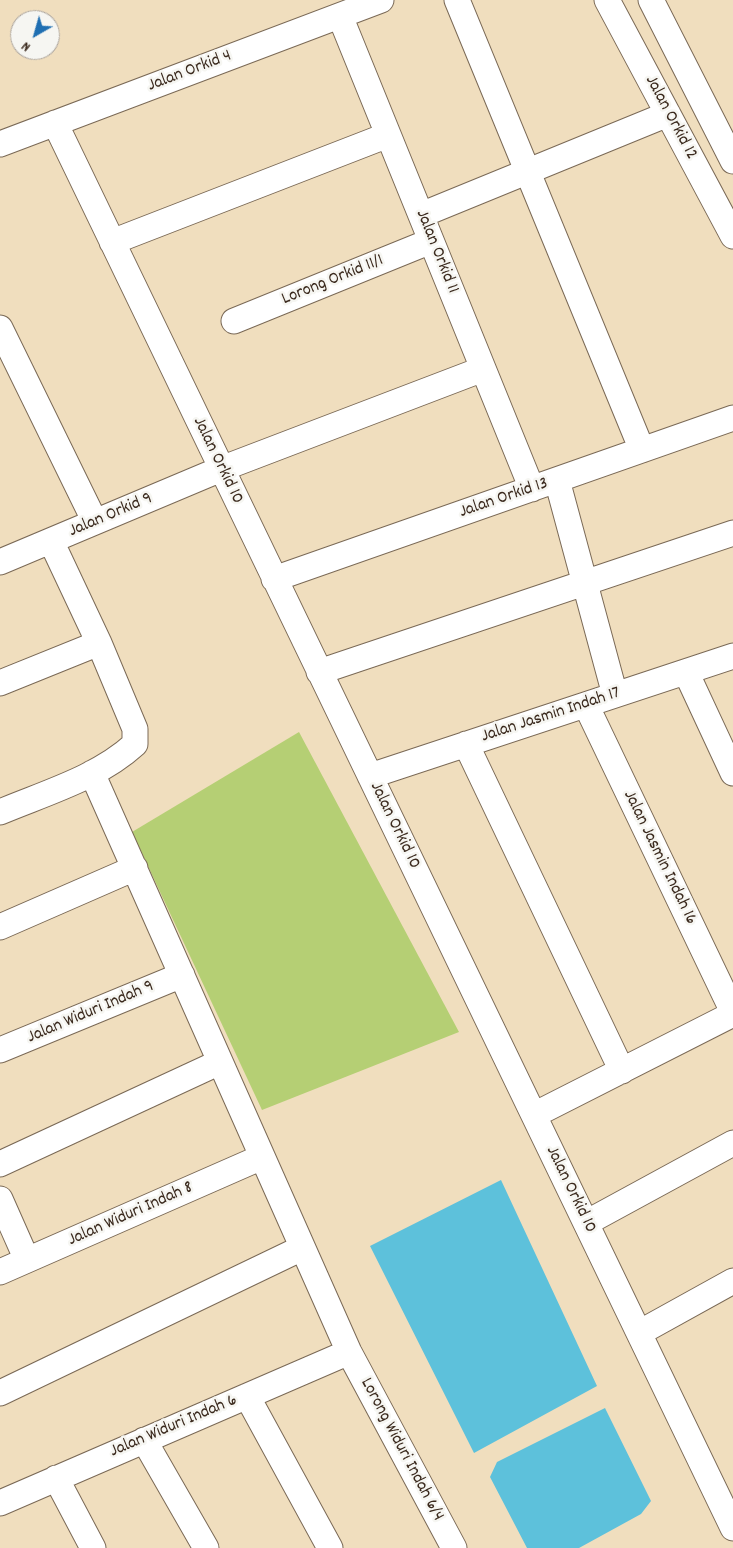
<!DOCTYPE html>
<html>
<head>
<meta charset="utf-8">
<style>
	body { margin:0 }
	#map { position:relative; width:733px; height:1548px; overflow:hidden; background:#f0debe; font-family:Dekko,sans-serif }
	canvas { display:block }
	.north { position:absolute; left:10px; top:10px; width:50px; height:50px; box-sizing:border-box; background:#f6f6f2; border:1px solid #aba49d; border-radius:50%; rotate:218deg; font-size:14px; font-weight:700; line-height:20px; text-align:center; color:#3b2a1e }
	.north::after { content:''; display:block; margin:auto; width:18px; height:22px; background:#1f6fb2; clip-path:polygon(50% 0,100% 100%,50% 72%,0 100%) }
</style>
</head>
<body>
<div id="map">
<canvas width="733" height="1548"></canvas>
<div class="north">N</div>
</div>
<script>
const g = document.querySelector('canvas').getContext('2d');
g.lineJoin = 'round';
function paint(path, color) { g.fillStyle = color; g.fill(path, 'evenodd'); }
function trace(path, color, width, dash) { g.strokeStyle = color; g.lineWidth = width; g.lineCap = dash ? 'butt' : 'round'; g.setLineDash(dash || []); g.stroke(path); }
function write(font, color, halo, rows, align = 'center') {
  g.font = font + ' Dekko,sans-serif'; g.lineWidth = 5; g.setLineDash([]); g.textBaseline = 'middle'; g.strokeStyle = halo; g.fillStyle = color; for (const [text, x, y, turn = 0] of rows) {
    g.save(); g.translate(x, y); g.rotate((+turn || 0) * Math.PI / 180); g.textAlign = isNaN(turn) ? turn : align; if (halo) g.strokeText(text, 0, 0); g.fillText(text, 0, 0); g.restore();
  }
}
paint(new Path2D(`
	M299,732L459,1032L262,1110L132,832Z`), '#b5cf74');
paint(new Path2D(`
	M501,1180L597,1386L474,1453L370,1246Z
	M605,1408L651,1501L641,1514L579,1548H527L490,1477L497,1462Z`), '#5dc1db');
const minor = new Path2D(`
	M457,0L642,450
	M607,0L733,236
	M651,0L733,161
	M340,16L532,489
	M55,123L733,1528
	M0,144L381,0
	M421,215L668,114
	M112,242L388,135
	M234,321L431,241
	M0,328L95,522
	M557,480L615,695
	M0,562L221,469L483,369
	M274,579L733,418
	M319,672L733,533
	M686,672L733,773
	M0,683L99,643
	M586,705L733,1012
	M466,744L622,1071
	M92,773L349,1352L454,1548
	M370,776L733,656
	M0,812C45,793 98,778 135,744V729L99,643L51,541
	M0,927L135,868
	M0,1050L182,975
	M534,1115L733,1014
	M0,1164L220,1062
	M0,1199L27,1260
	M586,1223L733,1143
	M0,1272L262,1157
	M639,1333L733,1281
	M0,1393L302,1248
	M247,1396L330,1548
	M144,1440L206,1548
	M56,1478L93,1548
	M0,1503L349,1352`);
trace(minor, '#7a6956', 27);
trace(minor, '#fff', 25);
write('18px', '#3b2a1e', '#f6f6f2', [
	["Jalan Orkid 4",190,72,-21],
	["Jalan Orkid 12",670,118,62],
	["Jalan Orkid 11",436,252,68],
	["Lorong Orkid 11/1",333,281,-22],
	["Jalan Orkid 10",217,461,64],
	["Jalan Orkid 13",504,499,-19],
	["Jalan Orkid 9",111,516,-23],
	["Jalan Jasmin Indah 17",551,716,-18],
	["Jalan Orkid 10",394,826,64],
	["Jalan Jasmin Indah 16",659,858,64],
	["Jalan Widuri Indah 9",91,1013,-23],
	["Jalan Orkid 10",570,1190,64],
	["Jalan Widuri Indah 8",131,1215,-24],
	["Jalan Widuri Indah 6",174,1427,-23],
	["Lorong Widuri Indah 6/4",401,1450,62]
]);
</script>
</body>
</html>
